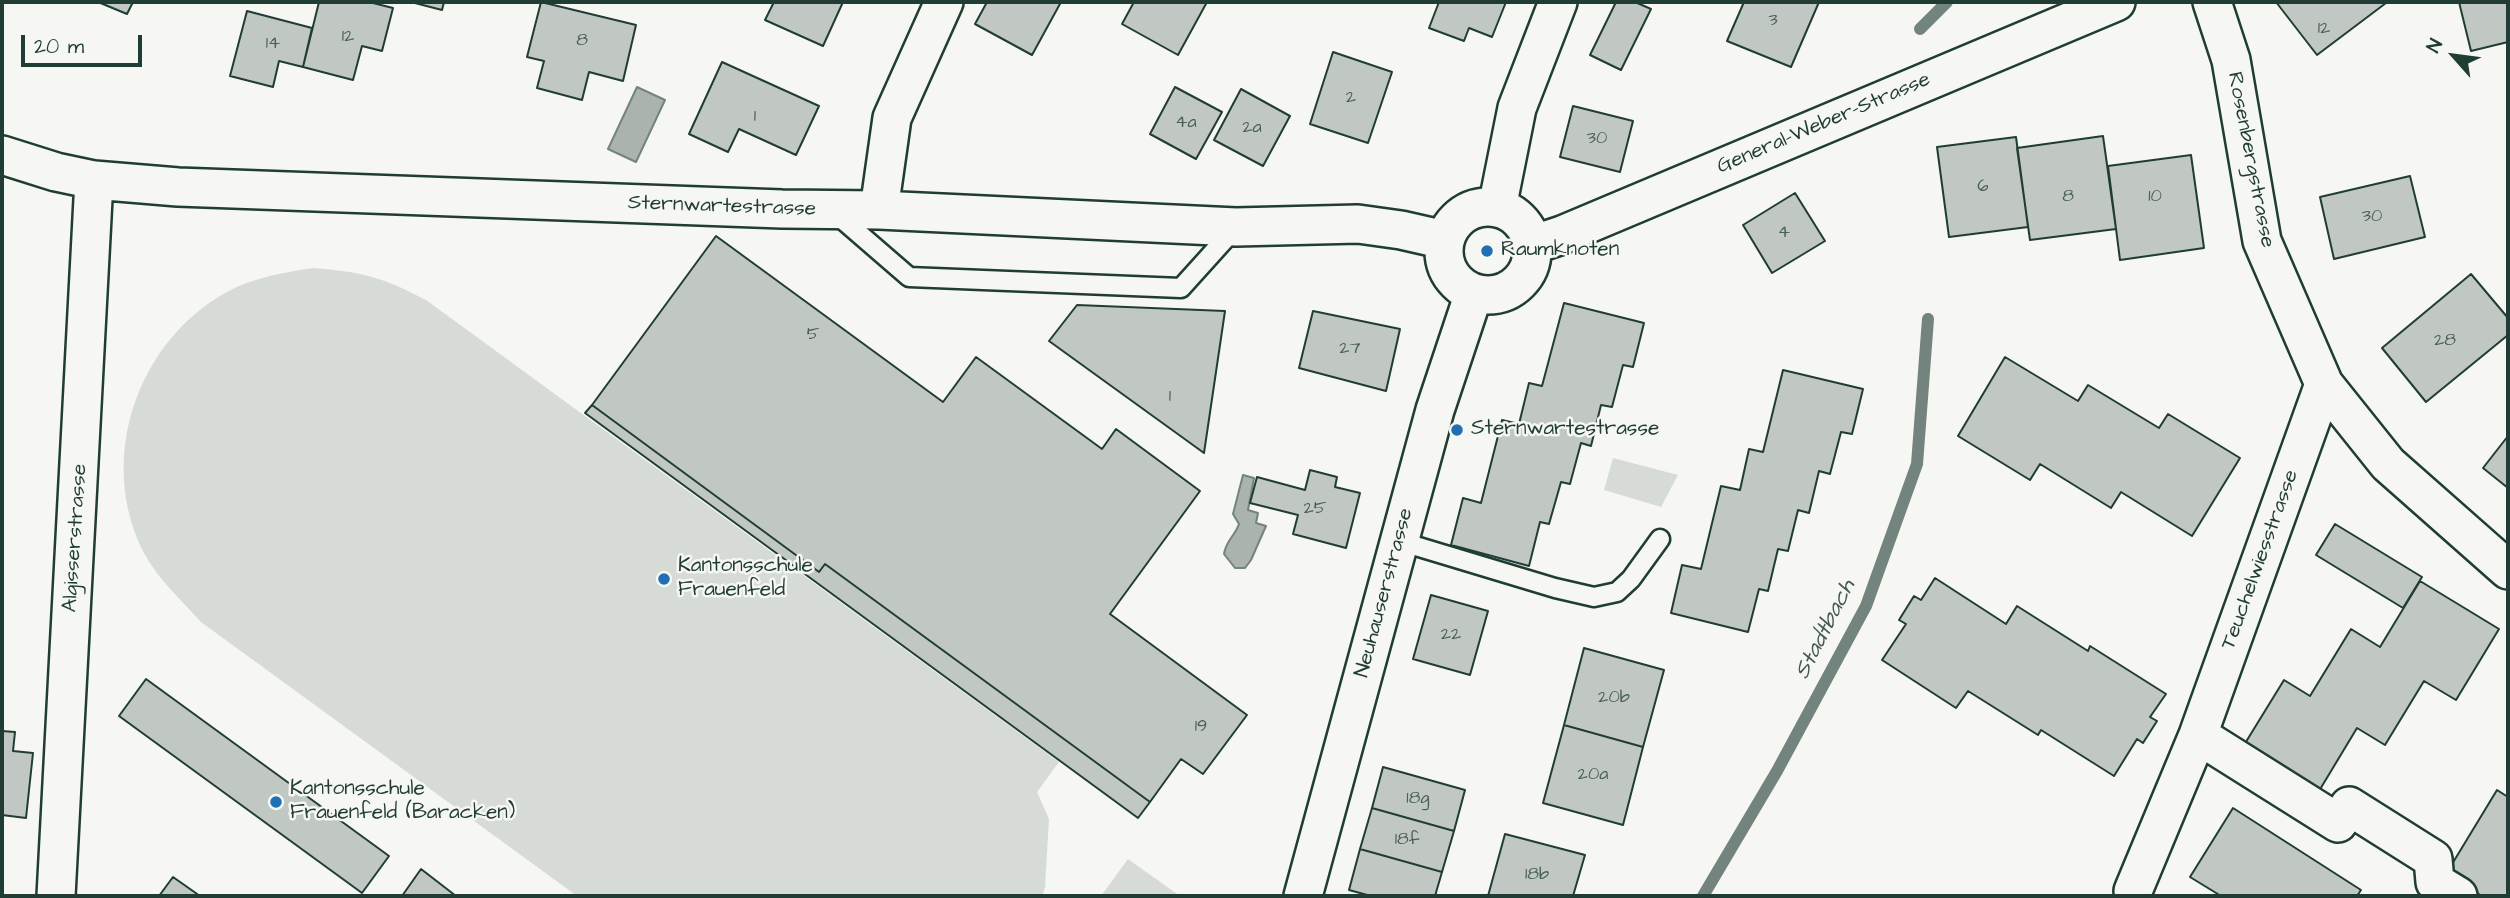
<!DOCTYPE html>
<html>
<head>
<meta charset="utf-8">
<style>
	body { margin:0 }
	#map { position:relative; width:2510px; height:898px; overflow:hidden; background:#f6f6f2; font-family:"Architects Daughter",sans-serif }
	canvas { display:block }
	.frame { position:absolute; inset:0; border:4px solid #1f3d34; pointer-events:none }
	.north { position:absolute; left:2419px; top:21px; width:70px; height:70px; -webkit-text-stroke:5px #f6f6f2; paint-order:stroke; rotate:298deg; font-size:19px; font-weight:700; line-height:28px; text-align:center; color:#1f3d34 }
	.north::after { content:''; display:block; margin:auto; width:24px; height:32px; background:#1f3d34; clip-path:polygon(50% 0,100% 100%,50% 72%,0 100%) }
	.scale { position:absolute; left:21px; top:35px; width:121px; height:32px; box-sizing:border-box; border:4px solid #1f3d34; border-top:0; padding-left:9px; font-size:21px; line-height:24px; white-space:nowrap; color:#1f3d34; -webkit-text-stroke:5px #f6f6f2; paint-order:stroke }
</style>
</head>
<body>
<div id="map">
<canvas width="2510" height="898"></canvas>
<div class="frame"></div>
<div class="north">N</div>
<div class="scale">20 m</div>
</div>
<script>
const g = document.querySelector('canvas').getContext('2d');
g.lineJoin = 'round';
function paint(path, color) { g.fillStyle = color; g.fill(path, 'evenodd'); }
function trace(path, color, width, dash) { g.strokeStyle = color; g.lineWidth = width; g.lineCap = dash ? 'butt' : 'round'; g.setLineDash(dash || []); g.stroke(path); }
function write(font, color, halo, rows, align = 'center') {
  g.font = font + ' "Architects Daughter",sans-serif'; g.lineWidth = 5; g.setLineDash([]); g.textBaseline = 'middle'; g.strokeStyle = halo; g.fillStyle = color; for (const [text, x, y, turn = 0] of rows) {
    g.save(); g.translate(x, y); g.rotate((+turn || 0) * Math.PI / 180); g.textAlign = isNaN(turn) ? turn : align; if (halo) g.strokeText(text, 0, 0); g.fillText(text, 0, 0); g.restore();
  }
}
paint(new Path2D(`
	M313,268C363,272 382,277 426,300L1059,762L1037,792L1049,819L1045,888L1042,896H577L201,622C181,600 158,579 144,553C96,460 137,341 227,292C254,277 283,273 313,268Z
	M1613,458L1678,475L1661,507L1604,490Z
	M1128,859L1180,896H1101Z`), '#d6dbd6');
const water = new Path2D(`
	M637,87L665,100L636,162L608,149Z
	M1243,475L1254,478L1248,510L1258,513L1256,523L1266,526L1251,560L1245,568H1235L1224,554C1226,540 1235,536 1239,524L1233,514Z`);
paint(water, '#aab3ae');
trace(water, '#72847d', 2);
trace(new Path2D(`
	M1920,29L1947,2
	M1703,896L1777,771L1866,606L1917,464L1928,319`), '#72847d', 12);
const building = new Path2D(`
	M98,2H133L127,14Z
	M319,2H369L393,8L382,51L362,46L353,80L303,67Z
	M411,2H444L442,10Z
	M541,2L636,25L623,81L589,72L582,100L537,88L544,61L527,57Z
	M774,2H843L823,46L765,20Z
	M987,2H1061L1032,55L975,24Z
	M1134,2H1207L1178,55L1122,24Z
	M1439,2H1506L1492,37L1469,28L1464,41L1429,28Z
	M1616,2H1635L1651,9L1621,70L1590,55Z
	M1744,2H1819L1791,67L1727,41Z
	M2276,2H2384L2386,3L2317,55Z
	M2459,2H2508V42L2471,51Z
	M247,11L312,28L303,67L279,61L273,87L230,76Z
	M1333,52L1392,72L1368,143L1310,124Z
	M722,62L819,106L796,155L739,129L728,152L689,134Z
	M1175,87L1222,112L1196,159L1150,134Z
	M1241,89L1290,116L1263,166L1214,140Z
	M1573,106L1633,121L1620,172L1560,157Z
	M2103,136L2116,229L2030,240L2017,148Z
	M2016,137L2028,227L1949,237L1937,147Z
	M2191,155L2204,248L2120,260L2108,166Z
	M2410,176L2425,237L2334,259L2320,197Z
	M1795,193L1825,241L1772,273L1743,225Z
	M716,236L943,402L976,357L1102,449L1116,429L1200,491L1110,614L1247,715L1203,774L1181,759L1150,802L825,564L819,572L592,405Z
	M2471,274L2508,318V335L2426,402L2382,348Z
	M1564,303L1644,323L1633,367L1623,365L1612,407L1601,405L1591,446L1581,443L1570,484L1561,482L1549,524L1540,522L1529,566L1451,545L1463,498L1481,503L1502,420L1519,424L1529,383L1542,386Z
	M1077,305L1225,311L1204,453L1049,341Z
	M1313,311L1400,329L1386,391L1299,368Z
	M2005,357L2078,401L2088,385L2159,428L2168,414L2240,458L2192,536L2121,492L2111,508L2040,464L2030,480L1958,436Z
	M1783,370L1863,389L1852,434L1841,432L1830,474L1819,471L1809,513L1798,510L1788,551L1778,549L1768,591L1759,589L1748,632L1671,613L1682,565L1701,569L1721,486L1740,490L1749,449L1763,452Z
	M592,405L819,572L825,564L1150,802L1138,818L585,413Z
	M2508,436V488L2483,468Z
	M1310,470L1337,477L1335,487L1360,493L1346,548L1293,534L1298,515L1250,503L1257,477L1305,490Z
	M2335,524L2422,577L2403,608L2316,555Z
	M1935,578L2006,624L2017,606L2088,651L2090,646L2166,694L2150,717L2157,721L2143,743L2137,739L2114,776L2041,730L2038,735L1968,691L1956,708L1882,660L1906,624L1899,620L1914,596L1921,600Z
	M2420,581L2499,629L2456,700L2424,681L2385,745L2357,728L2319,791L2244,745L2284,680L2310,696L2351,629L2380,647Z
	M1431,595L1488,611L1470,675L1413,659Z
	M1584,648L1664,670L1643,747L1564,725Z
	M146,679L389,856L362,893L119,716Z
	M1564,725L1643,747L1623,825L1543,803Z
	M2,731L15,732L13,751L33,753L26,818L2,815Z
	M1383,767L1465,790L1454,831L1372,808Z
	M2497,790L2508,797V896H2482L2446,874Z
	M1372,808L1454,831L1442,872L1360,849Z
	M2233,808L2361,890L2357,896H2221L2190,877Z
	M1505,834L1585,855L1573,896H1488Z
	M1360,849L1442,872L1435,896H1371L1349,890Z
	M421,869L456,896H402Z
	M173,877L200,896H159Z`);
paint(building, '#c1c8c3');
trace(building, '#1f3d34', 2);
const lane = new Path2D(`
	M835,213L909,277L1181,288L1236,227
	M1399,541L1555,588L1594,597L1617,592L1631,579L1660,539`);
const street = new Path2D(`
	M2212,2L2231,60L2262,241L2324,384L2388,464L2508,570
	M2,155L56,172L94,180L178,187L782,209L879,210L1236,227L1358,224L1401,230L1445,240
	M1444 251a44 44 0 1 1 88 0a44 44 0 1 1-88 0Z
	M1497,208L1517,108L1558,2
	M879,210L892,118L944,2
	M1532,245L1562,235L2116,2
	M2198,735L2338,823L2349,806L2433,859L2435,882L2458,896
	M2133,891L2198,735L2324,384
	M56,896L94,180
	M1303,896L1435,410L1474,293`);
trace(lane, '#1f3d34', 23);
trace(street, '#1f3d34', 42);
trace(lane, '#f6f6f2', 18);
trace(street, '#f6f6f2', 37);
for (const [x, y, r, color] of [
	[1487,251,7,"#1f6fb2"],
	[1457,430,7,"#1f6fb2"],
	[664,579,7,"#1f6fb2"],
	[276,802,7,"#1f6fb2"]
]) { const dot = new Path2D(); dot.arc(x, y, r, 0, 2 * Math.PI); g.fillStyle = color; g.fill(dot); trace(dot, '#f6f6f2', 2.5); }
write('18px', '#486058', null, [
	["3",1773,21],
	["12",2324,29],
	["12",348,37],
	["8",582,41],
	["14",273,44],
	["2",1351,98],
	["1",755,117],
	["4a",1186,123],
	["2a",1252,128],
	["30",1597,139],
	["6",1983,187],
	["8",2068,197],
	["10",2155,197],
	["30",2372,217],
	["4",1784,233],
	["5",813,335],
	["28",2445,341],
	["27",1350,349],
	["1",1170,397],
	["25",1315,509],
	["22",1451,635],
	["20b",1614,698],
	["19",1201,727],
	["20a",1593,775],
	["18g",1418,799],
	["18f",1407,840],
	["18b",1537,875]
]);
write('21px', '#1f3d34', '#f6f6f2', [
	["General-Weber-Strasse",1824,124,-23],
	["Rosenbergstrasse",2250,160,79],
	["Sternwartestrasse",722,207,2],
	["Algisserstrasse",76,538,-86],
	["Teuchelwiesstrasse",2261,560,-70],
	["Neuhauserstrasse",1385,593,-75]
]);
write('21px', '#1f3d34', '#f6f6f2', [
	["Raumknoten",1501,251],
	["Sternwartestrasse",1471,430],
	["Kantonsschule",678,567],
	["Frauenfeld",678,591],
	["Kantonsschule",290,790],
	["Frauenfeld (Baracken)",290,814]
], 'left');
write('italic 23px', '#425a52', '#f6f6f2', [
	["Stadtbach",1826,630,-63]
]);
</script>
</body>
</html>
